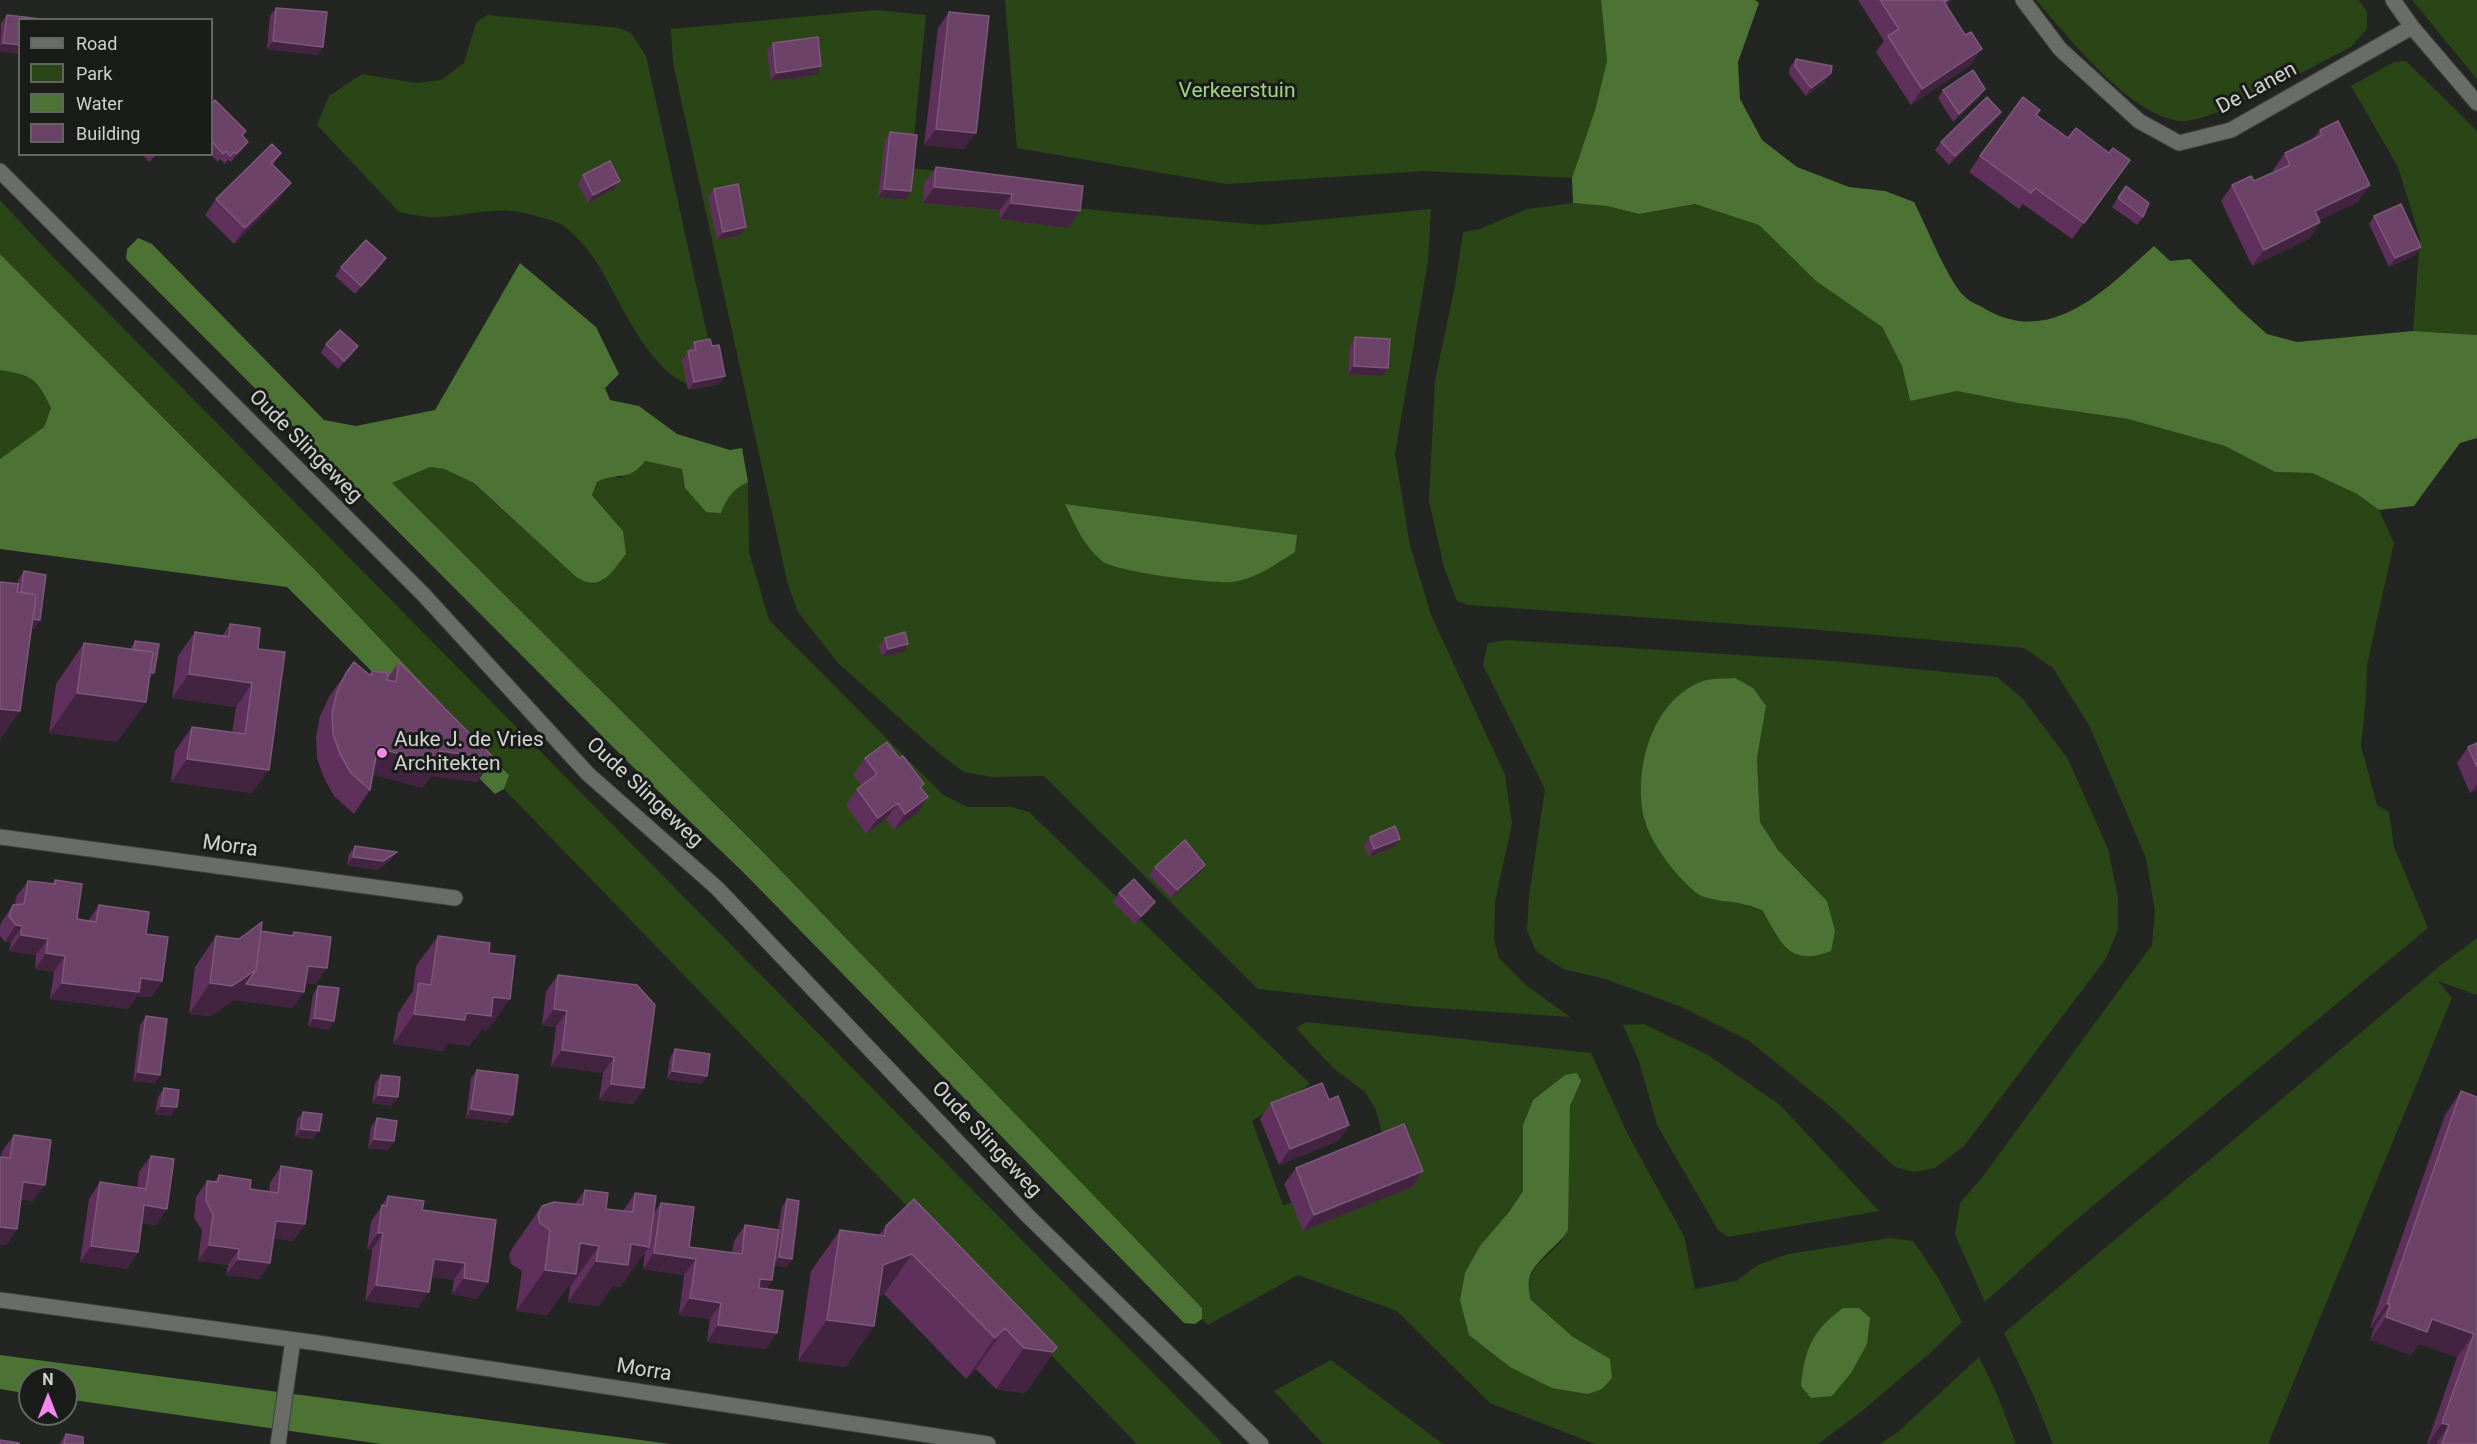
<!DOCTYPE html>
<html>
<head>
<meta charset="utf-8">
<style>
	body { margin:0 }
	#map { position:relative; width:2477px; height:1444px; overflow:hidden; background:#222521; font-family:Roboto,sans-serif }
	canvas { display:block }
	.legend { position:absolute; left:18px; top:18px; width:195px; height:138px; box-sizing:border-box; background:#191c18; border:2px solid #626561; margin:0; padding:8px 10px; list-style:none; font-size:18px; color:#d0d2cf }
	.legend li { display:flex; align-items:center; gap:12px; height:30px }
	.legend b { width:30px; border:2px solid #626561 }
	.north { position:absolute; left:18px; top:1366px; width:60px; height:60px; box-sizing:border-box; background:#191c18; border:2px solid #626561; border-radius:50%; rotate:0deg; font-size:16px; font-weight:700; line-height:24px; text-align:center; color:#d0d2cf }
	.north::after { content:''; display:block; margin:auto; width:21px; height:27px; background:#f688ed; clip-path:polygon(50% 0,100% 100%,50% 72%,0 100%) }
</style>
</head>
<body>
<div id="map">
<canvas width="2477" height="1444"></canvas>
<ul class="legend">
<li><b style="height:8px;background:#696c67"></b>Road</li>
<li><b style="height:16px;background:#2b4616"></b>Park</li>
<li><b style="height:16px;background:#4d7334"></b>Water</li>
<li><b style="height:16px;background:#6c4269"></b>Building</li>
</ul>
<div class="north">N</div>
</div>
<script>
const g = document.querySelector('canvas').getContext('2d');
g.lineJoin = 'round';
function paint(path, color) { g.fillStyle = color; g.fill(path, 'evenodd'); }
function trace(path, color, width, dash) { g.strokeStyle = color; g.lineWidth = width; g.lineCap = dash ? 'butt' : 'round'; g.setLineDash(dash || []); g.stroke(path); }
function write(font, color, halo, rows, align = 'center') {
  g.font = font + ' Roboto,sans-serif'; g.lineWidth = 6; g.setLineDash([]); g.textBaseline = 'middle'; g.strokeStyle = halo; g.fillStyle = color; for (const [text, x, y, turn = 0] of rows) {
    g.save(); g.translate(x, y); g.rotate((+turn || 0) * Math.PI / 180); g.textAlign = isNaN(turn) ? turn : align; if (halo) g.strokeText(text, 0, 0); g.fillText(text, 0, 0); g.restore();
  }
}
paint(new Path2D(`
	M1005,0H1601L1607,61L1595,110L1572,178L1424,171L1226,184L1017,148Z
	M2036,0H2359L2367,12V29L2351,47C2318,63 2212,124 2180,121C2131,116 2068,37 2036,0Z
	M2412,0H2477V79Z
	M876,10L926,15L911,168L964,174L1030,202L1113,212L1263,225L1431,209L1428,261L1395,454L1410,545L1431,615L1505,775L1512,823L1495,902L1494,939L1499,958L1527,986L1570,1017L1421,1007L1258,989L1044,776L992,777L964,772L941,755L838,663L798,612L788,585L673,63L671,29ZM1066,504L1296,535L1295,552Z
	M487,15L619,28L631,33L646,56L718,384C657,405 620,294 593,257C586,246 571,231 561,224C555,221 546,219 539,217C498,204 479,214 440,217C426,218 412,215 399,212L317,125L329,96L362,74L416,83L441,80L464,63L476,23Z
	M2406,61L2477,131V335L2413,331L2420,238L2398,167L2351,86L2394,62Z
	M0,200L54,258L1223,1444H1137L504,789L509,774L316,571L0,254Z
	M1573,203L1607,206L1639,214L1695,204L1759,225L1816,281L1882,327L1902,366L1910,401L1957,391L2018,403L2128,419L2225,446L2275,472L2312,473L2357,494L2379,510L2394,543L2367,665L2366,697L2361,746L2377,805L2389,812L2394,847L2428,928L2071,1224L1985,1302L1955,1235L1960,1203L1984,1175L2152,945L2155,911L2146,858L2089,725L2053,668L2024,648L1809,629L1469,605L1457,601L1444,567L1429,501L1435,380L1455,286L1463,232L1480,229L1527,209Z
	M0,370C32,375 37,380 51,408L44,427L0,459Z
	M644,461L682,469L685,488L706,512C722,502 732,489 748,482L749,552L769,620L942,794L967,807H1011L1029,812L1310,1084L1252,1121L1283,1205L1364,1185L1384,1141L1376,1110L1365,1092L1333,1068L1296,1028L1306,1022L1591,1053L1627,1133L1684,1236L1695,1289L1736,1281L1758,1265L1788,1254L1890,1238L1913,1241L1937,1276L1962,1322L1930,1353L1862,1411L1818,1444H1595L1490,1403L1397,1311L1298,1275L1208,1325L1202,1319V1308L762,851L391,483L430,467L444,469L474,483L575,576C610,601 616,557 623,531L592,494L597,482L610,476L621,478ZM1565,1075L1581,1081L1570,1106L1562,1241L1537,1265L1529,1279L1530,1299L1573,1337L1610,1359L1465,1273L1523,1191V1125L1533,1100Z
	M1507,640L1832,661L1997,677L2023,699L2068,759L2108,849L2118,898V930L2105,960L1964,1146L1935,1168L1915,1172L1895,1167L1832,1108L1748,1040L1682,1007L1605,979L1563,969L1536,951L1527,931L1529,896L1545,789L1483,665L1488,643ZM1766,706L1757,758L1760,822L1778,850L1827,901L1777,937L1764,912L1746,905L1699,895Z
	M2477,938V995L2438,981L2452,998L2268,1444H2053L2032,1392L2004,1333L2441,965Z
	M1644,1024L1708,1055L1780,1105L1879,1211L1728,1237L1718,1230L1657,1125L1639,1061L1623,1025Z
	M1979,1357L1997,1394L2016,1444H1880L1898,1432Z
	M1331,1360L1443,1444H1323L1274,1391Z`), '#2b4616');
paint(new Path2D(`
	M1601,0H1755L1759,3L1738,62L1740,99L1762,140L1797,167L1849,187L1885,191L1914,202C1926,225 1947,279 1964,296C1969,302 1980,305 1987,310C2053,347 2108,287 2154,246L2170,261L2190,259L2239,309L2267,334L2297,342L2413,331L2477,335V438L2460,443L2414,506L2379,510L2357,494L2312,473L2275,472L2225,446L2128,419L2018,403L1957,391L1910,401L1902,366L1882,327L1816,281L1759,225L1695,204L1639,214L1607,206L1573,203L1572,178L1595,110L1607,61Z
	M138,238L152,244L324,420L356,426L435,410L520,263L596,327L619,374L605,388L610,400L639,406L677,434L730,450L742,448L748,482C733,489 727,497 721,513L706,512L685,488L682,469L645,461C628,483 618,471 597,482L592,495L623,531L626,554C611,573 600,594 575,576L474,483L444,469L430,467L392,483L762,851L1202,1308V1319L1195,1324L1184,1323L743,872L631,765L126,259L127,249Z
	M0,254L316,571L509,775L504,789L495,794L287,587L0,549V459L44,427L51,408C37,379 32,375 0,370Z
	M1065,504L1297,535L1295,552C1276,564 1255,579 1233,582C1213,584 1116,572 1102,561C1083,545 1075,525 1065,504Z
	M1735,678L1753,688L1766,706L1757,758L1760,822L1778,850L1827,901L1835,931L1831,951C1790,967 1781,944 1763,911C1758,909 1752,906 1746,905C1734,901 1708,901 1698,894C1679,880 1651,844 1645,821C1632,772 1651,700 1703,681C1712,678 1725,679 1735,678Z
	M1577,1073L1581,1081L1570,1106L1568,1230C1558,1247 1534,1260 1529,1279C1528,1285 1530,1293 1530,1299L1573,1337L1610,1359L1612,1378L1602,1389L1588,1394L1552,1388L1510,1367L1469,1335L1460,1300L1465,1273L1480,1246L1508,1213L1523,1191V1125L1533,1100L1565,1075Z
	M1843,1308H1859L1870,1318L1867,1344L1851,1373L1832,1396L1811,1398L1801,1386C1805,1348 1812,1331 1843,1308Z
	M0,1355L670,1444H381L66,1399V1378H30V1394L0,1389Z`), '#4d7334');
const minor = new Path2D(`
	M2023,0L2060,49L2139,121L2179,143L2231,130L2412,27
	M2393,0L2412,27L2477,103
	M0,171L423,594L588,774L717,888L1028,1216L1261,1444
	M0,837L455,898
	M0,1300L318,1343L988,1444
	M278,1444L293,1340`);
trace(minor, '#3f413e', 17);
trace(minor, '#696c67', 15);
paint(new Path2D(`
	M1858,0H1951L1947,7L1971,65L1911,105L1876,52L1884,41Z
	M276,8L318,55L267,49L270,16Z
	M949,12L964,149L924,145L938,28Z
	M7,15L20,20V54L0,51L1,23Z
	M773,43L816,75L771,81L767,51Z
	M1796,59L1825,82L1806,96L1789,74L1790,67Z
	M1943,90L1979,98L1953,122L1938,98Z
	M212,103L248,142L242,150L231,162L228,160L225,164L220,159L218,162L210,154H212Z
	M2036,115L2068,138L2130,160L2072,239L2023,204L2019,209L1969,172L1980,156Z
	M1996,120L1949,165L1935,150L1941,142Z
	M2320,130L2370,185L2358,202L2319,220L2320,222L2309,239L2252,266L2221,201L2232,185L2254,181L2274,172L2273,170L2285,153L2312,140Z
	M890,132L905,200L878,197L885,140Z
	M281,153L273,165L279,199L234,244L205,215L216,199Z
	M142,154H157L149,162Z
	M936,167L1083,186L1068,228L1000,219V210L923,203L924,184Z
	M583,175L620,181L614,189L588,203L578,184Z
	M2126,186L2143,217L2137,225L2112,207Z
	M714,189L740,235L717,240L708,197Z
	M2374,216L2421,247L2415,255L2389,267L2369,224Z
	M386,258L380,267L355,294L335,276L341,267Z
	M1355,337L1382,376L1348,374L1350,346Z
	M694,342L712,346L725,376L719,384L688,390L682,360L689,351V350Z
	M326,344L358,346L352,355L338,369L321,353Z
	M24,571L40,620L34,629L31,628L0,740L18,580Z
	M230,624L258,649L252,793L171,782L175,751L192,727L232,733L236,707L172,698L178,656L195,632L222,636Z
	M885,638L903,652L882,657L879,646Z
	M135,641L149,680L146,702L117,742L49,733L56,684L84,643L130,649Z
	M399,662L494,758L477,782L431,776L422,788L373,774L370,790L354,814L334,796L324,778L317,758L316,737L320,716L329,697L346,673L370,674L372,671L387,679Z
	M2477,743V790L2470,793L2457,763L2468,747Z
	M865,758H899L924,784L921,788L917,814L894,830L886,819L866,834L846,805L857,789L862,786L853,775Z
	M1370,837L1394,847L1369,857L1364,845Z
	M355,846L391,860L377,870L347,865L349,854Z
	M1155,867L1200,873L1171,898L1149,875Z
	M55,880L77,919L88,921L99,905L146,934L162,981L151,997L137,996L128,1009L50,999L54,972L35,969L36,955L9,951L11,942H5L0,936V926L2,921L13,905H15L16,897L28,881L52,884Z
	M1119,893L1155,902L1149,910L1135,924L1113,902Z
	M261,931L291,935L294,932L316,984L305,983L293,1008L234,1000L211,1016L189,1014L195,967L216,936L239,939Z
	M438,936L489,953L488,1030L482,1029L469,1046L448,1043L443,1051L393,1044L398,1013L413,991L416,966Z
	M558,975L644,1088L633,1104L599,1100L603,1073L551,1066L556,1027L542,1025L546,991Z
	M318,986L329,1030L308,1026L313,994Z
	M146,1016L160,1075L154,1083L133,1081L140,1025Z
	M675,1049L707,1076L701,1084L667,1079L670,1058Z
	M477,1070L513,1115L507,1123L466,1118L471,1078Z
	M381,1075L392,1106L372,1103L375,1083Z
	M164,1088L171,1116L155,1114L158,1097Z
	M2461,1091L2477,1097V1444H2427L2457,1357L2419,1344L2411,1355L2370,1340L2374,1328L2370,1327L2445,1115Z
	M1329,1100L1349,1125L1338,1141L1279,1165L1260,1119L1271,1103Z
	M303,1112L313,1139L295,1137L297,1120Z
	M377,1118L394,1141L388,1150L368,1148L371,1127Z
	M14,1135L33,1201L21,1199L17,1229L6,1245H0V1157H1L2,1151Z
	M151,1156L167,1209L156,1225L142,1223L138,1252L127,1269L80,1262L89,1199L100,1182L137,1188L139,1172Z
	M281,1166L305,1224L293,1241L274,1238L270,1263L259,1279L226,1275L228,1265L198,1261L202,1230L194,1218L196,1197L207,1181L214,1182L219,1175L250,1189L269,1192L270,1183Z
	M1296,1168L1423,1171L1412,1187L1303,1231L1284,1184Z
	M585,1190L606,1209L623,1211L635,1193L654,1213L661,1203L689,1247L732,1253L734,1241L745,1225L778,1230L782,1207L787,1199L792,1259L786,1267L774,1265L772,1280L766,1289V1349L707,1342L710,1319L679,1315L684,1275L643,1269L645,1252L620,1287L613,1286L599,1306L568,1302L570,1287L568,1286L547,1315L516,1311L522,1271L511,1264L509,1255L513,1247L542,1206L575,1204Z
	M388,1196L422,1210L488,1282L477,1299L452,1294L454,1280L432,1277L418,1308L365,1301L372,1250L367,1249L371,1222Z
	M886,1226L1057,1347L1029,1388L1024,1393L996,1389L976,1369L966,1379L884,1294L879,1296L846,1367L798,1361L811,1271L840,1230L879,1235Z
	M66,1434L83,1444H59Z`), '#60305d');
paint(new Path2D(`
	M1948,0H1951L1943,12L1944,2Z
	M273,41L323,47L318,55L267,49Z
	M3,43L20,45V54L0,51V47Z
	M1982,49L1971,65L1911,105L1922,89Z
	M821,66L816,75L771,81L776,73Z
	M1831,73L1825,82L1806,96L1811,88Z
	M1985,89L1979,98L1953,122L1959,114Z
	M2001,112L1996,120L1949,165L1955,156Z
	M936,129L976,133L964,149L924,145Z
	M248,142L242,150L231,162L236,154Z
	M620,181L614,189L588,203L593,195Z
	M291,183L279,199L234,244L245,228Z
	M2370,185L2358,202L2304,228L2315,211Z
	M934,187L1012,194L1000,210L923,203Z
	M884,189L911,191L905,200L878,197Z
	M1011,203L1080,211L1068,228L1000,219Z
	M2320,222L2309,239L2252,266L2264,250Z
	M746,227L740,235L717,240L723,232Z
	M2421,247L2415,255L2389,267L2395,258Z
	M386,258L380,267L355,294L361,286Z
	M358,346L352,355L338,369L344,361Z
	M1354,366L1388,368L1382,376L1348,374Z
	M725,376L719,384L688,390L694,382Z
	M17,618L40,620L34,629L11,626Z
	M908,644L903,652L882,657L888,649Z
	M131,670L154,673L149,681Z
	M189,674L252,683L236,707L172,698Z
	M77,693L146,702L117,742L49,733Z
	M0,709L20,711L0,740Z
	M378,745L386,747L370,771Z
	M385,750L440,751L494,758L477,782L431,776L422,788L369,773Z
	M187,759L269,770L252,793L171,782Z
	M2477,784V790L2470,793Z
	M928,797L917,814L894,830L905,814Z
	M898,803L886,819L866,834L878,818Z
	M1400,839L1394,847L1369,857L1374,849Z
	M397,852L391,860L377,870L347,865L353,857Z
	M1205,865L1200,873L1171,898L1177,890Z
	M1155,902L1149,910L1135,924L1141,916Z
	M16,925L22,926L11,942H5Z
	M21,935L48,939L36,955L9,951Z
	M46,953L65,956L54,972L35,969Z
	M308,966L327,968L316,984L297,982Z
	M256,970L304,992L293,1008L234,1000L211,1016L189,1014L210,983Z
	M141,978L162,981L151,997L137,996L128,1009L50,999L62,983Z
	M493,997L510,999L488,1030L482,1029L469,1046L448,1043L443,1051L393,1044L414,1014L466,1013Z
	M554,1009L567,1011L556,1027L542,1025Z
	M314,1018L334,1021L329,1030L308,1026Z
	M562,1050L614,1057L603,1073L551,1066Z
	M672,1071L707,1076L701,1084L667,1079Z
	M138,1072L160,1075L154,1083L133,1081Z
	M611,1084L644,1088L633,1104L599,1100Z
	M378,1095L398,1097L392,1106L372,1103Z
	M161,1106L177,1107L171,1116L155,1114Z
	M471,1109L513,1115L507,1123L466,1118Z
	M1349,1125L1338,1141L1279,1165L1290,1149Z
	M301,1129L319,1131L313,1139L295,1137Z
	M374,1139L394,1141L388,1150L368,1148Z
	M1423,1171L1412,1187L1303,1231L1314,1215Z
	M23,1182L45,1185L33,1201L12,1198Z
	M144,1205L167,1209L156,1225L133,1222Z
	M276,1221L305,1224L293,1241L265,1237Z
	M0,1227L17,1229L6,1245H0Z
	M378,1233H383L372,1250L367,1249Z
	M580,1243L599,1246L570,1287L568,1286L547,1315L516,1311L545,1270Z
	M631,1244L649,1247L620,1287L613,1286L599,1306L568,1302L596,1261Z
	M209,1245L239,1249L228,1265L198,1261Z
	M91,1246L138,1252L127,1269L80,1262Z
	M654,1253L696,1259L684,1275L643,1269Z
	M912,1254L884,1294L854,1306L883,1265Z
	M779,1257L792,1259L786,1267L774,1265Z
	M238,1259L270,1263L259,1279L226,1275Z
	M434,1259L465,1263L454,1280L423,1275Z
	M464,1278L488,1282L477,1299L452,1294Z
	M760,1279L772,1280L760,1296L749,1295Z
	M376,1285L429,1292L418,1308L365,1301Z
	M690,1298L721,1303L710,1319L679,1315Z
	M2387,1304H2390L2374,1328L2370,1327Z
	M2386,1317L2432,1319L2474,1334L2457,1357L2419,1344L2411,1355L2370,1340Z
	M827,1320L874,1326L846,1367L798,1361Z
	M718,1325L777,1333L766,1349L707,1342Z
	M1005,1328L976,1369L966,1379L995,1338Z
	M1057,1347L1029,1388L1024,1393L996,1389L1024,1348Z
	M2442,1423L2449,1425L2436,1444H2428Z`), '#422440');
const building = new Path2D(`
	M1880,0H1948L1944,2L1965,35L1971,32L1982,49L1922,89L1888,36L1899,29Z
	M276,8L327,12L323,47L273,41Z
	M949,12L989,16L976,133L936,129Z
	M7,15L41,19V20H20V45L3,43Z
	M818,37L821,66L776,73L773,43Z
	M1796,59L1832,66L1831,73L1811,88L1795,66Z
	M1973,70L1985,89L1959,114L1943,90Z
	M1987,97L2001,112L1955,156L1941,142Z
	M2023,97L2040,110L2036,115L2068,138L2076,128L2109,153L2113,148L2130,160L2084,223L2035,188L2031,193L1980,156Z
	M215,100L246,131L242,135L248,142L236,154L234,152L230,156L226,151L223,154L212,142V103Z
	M2338,121L2370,185L2315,211L2320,222L2264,250L2232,185L2251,176L2254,181L2290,165L2285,153L2322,135L2320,130Z
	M890,132L917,135L911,191L884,189Z
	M272,144L281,153L271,163L291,183L245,228L216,199Z
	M610,161L620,181L593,195L583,175Z
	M936,167L1083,186L1080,211L1011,203L1012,194L934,187Z
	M738,184L746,227L723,232L714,189Z
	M2126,186L2149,203L2143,217L2118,198Z
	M2401,204L2421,247L2395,258L2374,216Z
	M366,240L386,258L361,286L341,267Z
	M340,330L358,346L344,361L326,344Z
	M1355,337L1390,339L1388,368L1354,366Z
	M710,339L712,346L719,345L725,376L694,382L688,351L696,350L694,342Z
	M24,571L46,575L40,620L33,619L36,595L21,592Z
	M0,582L19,584L17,592L36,595L20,711L0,709Z
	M230,624L260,628L258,649L285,652L269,770L187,759L192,727L245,734L252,683L189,674L195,632L229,637Z
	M905,632L908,644L888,649L885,638Z
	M135,641L159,644L154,673L150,672L153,652L134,650Z
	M84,643L153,652L146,702L77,693Z
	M354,662L371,676L372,671L388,673L387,680L396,682L399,662L494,758L440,751L439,764L385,750L386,747L378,745L370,790L351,773L340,754L333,734L332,713L337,692L346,673Z
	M887,742L899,758L903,756L924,784L920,787L928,797L905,814L898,803L878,818L857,789L877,774L865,758Z
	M2477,743V767L2468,747Z
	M1395,826L1400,839L1374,849L1370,837Z
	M1185,840L1205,865L1177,890L1155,867Z
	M355,846L397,852L383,861L353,857Z
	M1134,879L1155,902L1141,916L1119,893Z
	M55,880L82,884L77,919L96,922L99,905L149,912L146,934L168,937L162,981L141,978L139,992L62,983L65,956L46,953L48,939L21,935L22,926L16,925L9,916L13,905L24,904L28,881L55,884Z
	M262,922L256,970L232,986L210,983L216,936L239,939Z
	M261,931L293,936L294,932L331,937L327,968L308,966L304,992L246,984L256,970Z
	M438,936L490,943L489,953L515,956L510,999L493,997L491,1016L466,1013L465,1020L414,1014L419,983L431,985Z
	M558,975L637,985L655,1005L644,1088L611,1084L614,1057L562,1050L567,1011L554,1009Z
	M318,986L339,988L334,1021L314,1018Z
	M146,1016L167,1019L160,1075L138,1072Z
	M675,1049L710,1054L707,1076L672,1071Z
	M477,1070L518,1075L513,1115L471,1109Z
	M381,1075L400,1077L398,1097L378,1095Z
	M1322,1083L1329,1100L1338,1096L1349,1125L1290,1149L1271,1103Z
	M164,1088L179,1090L177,1107L161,1106Z
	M2461,1091L2477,1097V1444H2442L2449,1425L2442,1423L2474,1334L2432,1319L2427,1332L2386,1317L2390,1304H2387Z
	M303,1112L322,1114L319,1131L301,1129Z
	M377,1118L397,1121L394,1141L374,1139Z
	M1404,1124L1423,1171L1314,1215L1296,1168Z
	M14,1135L51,1140L45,1185L23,1182L17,1229L0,1227V1157L10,1158Z
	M151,1156L174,1159L167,1209L144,1205L138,1252L91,1246L100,1182L146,1189Z
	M281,1166L312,1171L305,1224L276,1221L270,1263L238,1259L239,1249L209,1245L213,1214L206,1201L207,1181L218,1182L219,1175L251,1180L250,1189L278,1193Z
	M585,1190L608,1193L606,1209L633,1212L635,1193L656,1196L649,1247L631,1244L628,1265L596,1261L599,1246L580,1243L576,1274L545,1270L550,1230L540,1223L538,1214L542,1206L554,1202L583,1205Z
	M388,1196L424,1201L422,1210L496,1220L488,1282L464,1278L465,1263L434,1259L429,1292L376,1285L383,1233H378L382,1205L387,1206Z
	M787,1199L799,1201L792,1259L779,1257Z
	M914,1199L1057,1347L1053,1352L1024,1348L1005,1328L995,1338L912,1254L883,1265L874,1326L827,1320L840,1230L885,1236L886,1226Z
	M661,1203L694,1207L689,1247L742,1254L745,1225L779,1230L772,1280L760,1279L759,1288L783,1291L777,1333L718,1325L721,1303L690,1298L696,1259L654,1253Z
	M66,1434L83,1437V1444H64Z
	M0,1440L19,1443V1444H0Z`);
paint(building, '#6c4269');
trace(building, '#7c5879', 1.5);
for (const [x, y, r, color] of [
	[382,753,6,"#f688ed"]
]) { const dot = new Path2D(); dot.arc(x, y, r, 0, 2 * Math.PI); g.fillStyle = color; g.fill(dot); trace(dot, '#191c18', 2); }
write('21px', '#d0d2cf', '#191c18', [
	["De Lanen",2257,89,-28],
	["Oude Slingeweg",305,447,45],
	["Oude Slingeweg",644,793,43],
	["Morra",230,847,8],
	["Oude Slingeweg",986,1140,47],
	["Morra",644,1371,9]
]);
write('21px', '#a0d67d', '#191c18', [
	["Verkeerstuin",1237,92]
]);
write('21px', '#d0d2cf', '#191c18', [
	["Auke J. de Vries",394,741],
	["Architekten",394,765]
], 'left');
</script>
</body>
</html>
